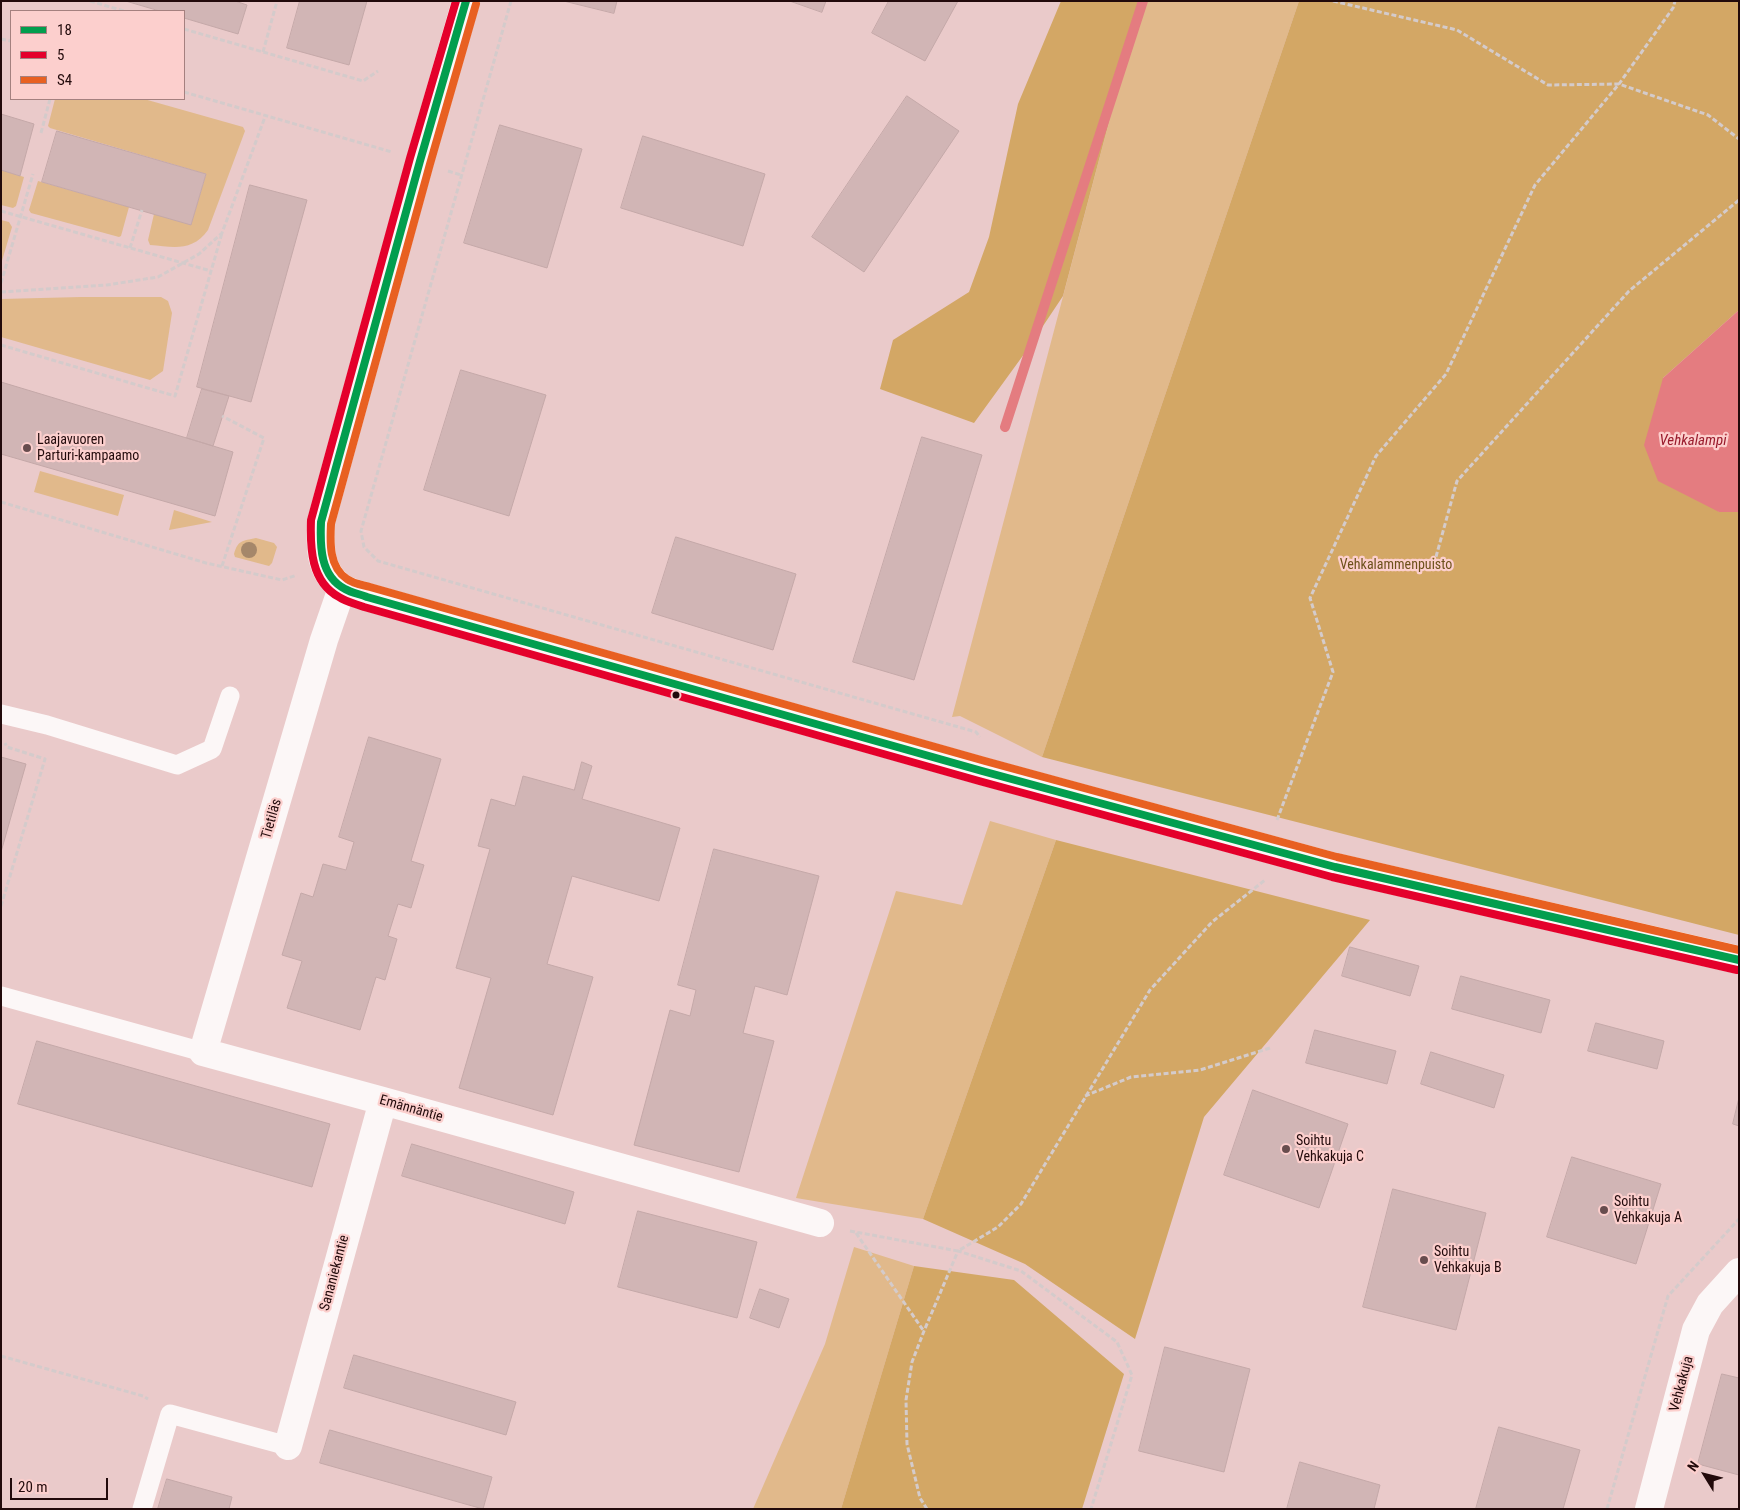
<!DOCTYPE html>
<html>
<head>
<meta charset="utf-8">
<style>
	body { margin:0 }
	#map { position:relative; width:1740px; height:1510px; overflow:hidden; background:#eacaca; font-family:"Roboto Condensed",sans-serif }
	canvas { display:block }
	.frame { position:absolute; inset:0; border:2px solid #220a0b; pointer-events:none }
	.legend { position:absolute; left:10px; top:10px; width:175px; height:90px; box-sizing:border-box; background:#fccfcd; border:1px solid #a5807f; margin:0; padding:6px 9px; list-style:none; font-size:15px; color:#220a0b }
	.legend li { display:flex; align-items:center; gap:10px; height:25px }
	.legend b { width:25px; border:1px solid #a5807f }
	.north { position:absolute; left:1680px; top:1450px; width:50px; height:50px; -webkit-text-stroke:4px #fccfcd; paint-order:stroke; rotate:306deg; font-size:14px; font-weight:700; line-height:20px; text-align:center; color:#220a0b }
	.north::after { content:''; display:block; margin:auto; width:18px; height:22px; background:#220a0b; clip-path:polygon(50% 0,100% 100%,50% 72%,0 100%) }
	.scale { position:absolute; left:10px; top:1478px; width:98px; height:22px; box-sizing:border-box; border:2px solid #220a0b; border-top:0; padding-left:6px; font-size:15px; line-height:18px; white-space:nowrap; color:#220a0b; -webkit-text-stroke:4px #fccfcd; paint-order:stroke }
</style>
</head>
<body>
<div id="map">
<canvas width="1740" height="1510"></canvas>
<div class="frame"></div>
<ul class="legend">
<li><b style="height:6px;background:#029e4e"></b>18</li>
<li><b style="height:6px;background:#e4002b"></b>5</li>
<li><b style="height:6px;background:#e86021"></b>S4</li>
</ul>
<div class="north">N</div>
<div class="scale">20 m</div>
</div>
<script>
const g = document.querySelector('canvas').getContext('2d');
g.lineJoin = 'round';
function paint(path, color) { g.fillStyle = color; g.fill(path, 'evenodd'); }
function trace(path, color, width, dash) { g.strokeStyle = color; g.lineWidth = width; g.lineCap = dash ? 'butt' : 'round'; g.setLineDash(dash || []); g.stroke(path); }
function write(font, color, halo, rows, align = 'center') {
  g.font = font + ' "Roboto Condensed",sans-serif'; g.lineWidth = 4.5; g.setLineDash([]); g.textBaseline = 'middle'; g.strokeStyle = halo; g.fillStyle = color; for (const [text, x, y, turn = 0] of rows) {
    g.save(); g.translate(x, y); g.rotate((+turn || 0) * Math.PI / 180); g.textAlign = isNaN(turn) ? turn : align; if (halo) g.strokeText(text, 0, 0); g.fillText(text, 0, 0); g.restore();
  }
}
paint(new Path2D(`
	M1141,1H1299L1042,757L960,716L952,717Z
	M55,99H144L243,127L245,131L208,230C192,252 174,247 150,245L148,240L154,214L191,224L206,174L50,128L48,126Z
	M1,170L24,177L16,206L13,208L1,205Z
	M38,181L129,207L121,236L119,237L31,213L29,210Z
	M1,220L9,222L12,227L1,264Z
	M81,297H161L168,301L172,313L163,371L150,380L1,337V299Z
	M40,471L124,495L118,516L34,492Z
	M174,510L212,522L169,530Z
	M256,538L274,543L277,547L272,563L269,566L235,557L234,554C238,540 242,541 256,538Z
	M990,821L1056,840L923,1219L796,1198L896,891L962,905Z
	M854,1247L914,1266L841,1509H753L825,1344Z`), '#e1b98b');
paint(new Path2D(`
	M1061,1H1141L1063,296L1027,350L974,423L880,389L893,340L969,292L989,237L1018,104Z
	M1299,1H1739V310L1663,378L1719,512H1739V935L1042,757Z
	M1056,840L1370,920L1204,1117L1135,1339L1025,1264L923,1219Z
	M914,1266L1014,1280L1124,1374L1082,1509H841Z`), '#d3a765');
paint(new Path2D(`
	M1739,310V512H1719L1658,481L1644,445L1663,378Z`), '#e47c80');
trace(new Path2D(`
	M1005,427L1143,1`), '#e47c80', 10);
const building = new Path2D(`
	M126,1H235L247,5L238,34L184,18V11H160Z
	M300,1H367L349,65L287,48Z
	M564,1H617L614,13Z
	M790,1H826L822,12Z
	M889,1H958L925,61L872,33Z
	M907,96L959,131L864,272L812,237Z
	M1,114L34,124L20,176L1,170Z
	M500,125L582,149L547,268L464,243Z
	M57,131L206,174L191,225L42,182Z
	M643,136L765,174L743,246L621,208Z
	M250,185L307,200L251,402L197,387Z
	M461,370L546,395L509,516L424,490Z
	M1,382L233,452L215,516L1,454Z
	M202,389L229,396L213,446L187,438Z
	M922,437L982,455L914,680L853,662Z
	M676,537L796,574L773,650L652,613Z
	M369,737L441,759L411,861L424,865L411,908L398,904L388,936L397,939L385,980L376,977L360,1030L287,1008L302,961L282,955L301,893L313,897L323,864L346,870L354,842L339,837Z
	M1,757L26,764L1,852Z
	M582,762L592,766L582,799L680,828L659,901L572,876L547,964L593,977L553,1115L459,1088L491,978L456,968L490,849L478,846L491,799L515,806L523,776L574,790Z
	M714,849L819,876L787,995L755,986L743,1033L774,1041L739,1172L634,1145L670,1010L690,1016L696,990L678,985Z
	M1350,947L1419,966L1410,996L1342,976Z
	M1461,976L1550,1000L1541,1033L1452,1009Z
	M1596,1023L1664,1041L1657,1069L1588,1051Z
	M1315,1030L1396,1051L1387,1084L1306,1063Z
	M37,1041L330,1124L312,1187L18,1104Z
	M1431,1052L1504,1075L1494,1108L1421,1084Z
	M1253,1090L1348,1124L1319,1208L1224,1175Z
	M1739,1098V1126L1733,1124Z
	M412,1144L574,1192L565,1224L402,1176Z
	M1572,1157L1661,1184L1636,1264L1547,1237Z
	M1393,1189L1486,1213L1456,1330L1363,1307Z
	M638,1211L757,1242L737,1318L618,1287Z
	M760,1289L789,1299L779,1328L750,1318Z
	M1165,1347L1250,1369L1224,1472L1139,1451Z
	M354,1355L516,1402L506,1435L344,1388Z
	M1722,1374L1739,1378V1475L1698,1464Z
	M1499,1427L1580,1450L1563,1509H1476Z
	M330,1430L492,1477L483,1509L320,1463Z
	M1300,1462L1380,1485L1374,1509H1287Z
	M167,1479L232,1497L229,1509H158Z`);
paint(building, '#d1b5b5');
trace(building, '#c4a8a8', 1);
trace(new Path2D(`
	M90,1L124,11
	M511,1L361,531L364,547L378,561L976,732L980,737
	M1333,1L1457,30L1548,85L1619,84L1708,115L1739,139
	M184,29L363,81L378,71
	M1,39L11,41
	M263,52L277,1
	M184,92L392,152
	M41,133L50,99
	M448,171L461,175
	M1,211L211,271
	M130,248L142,210
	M1,283L33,174
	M1,292L107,285L158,277L199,254L222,233L265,117
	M1,345L175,396L222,233
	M1,502L206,563L282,580L297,575
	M1434,564L1457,481L1629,291L1739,200
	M222,566L264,438L222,416
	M1277,820L1333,672L1310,598L1376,456L1446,374L1535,185L1619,84L1673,8L1675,1
	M1,906L45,759L7,747L5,743
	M1085,1096L1131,1077L1200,1070L1270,1048
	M850,1231L958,1251L998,1227L1021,1204L1150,990L1212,922L1265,880
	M856,1233L923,1330
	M1,1356L143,1396L148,1399
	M927,1509L920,1498L907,1444L906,1400L912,1362L924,1331L958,1251L1021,1271L1117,1342L1132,1375L1091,1509
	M1607,1509L1668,1296L1739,1219`), '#d4cbcb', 3, [5, 2.5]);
trace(new Path2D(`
	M1,714L47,725L177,765L212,749L230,696
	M1,996L203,1052
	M142,1509L170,1414L288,1446`), '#fcf7f7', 19);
trace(new Path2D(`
	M466,1L420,161L321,522C320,546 319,571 341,587C348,592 359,594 367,597L982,771L1335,867L1739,960
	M342,588L324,640L203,1052L383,1101L820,1223
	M288,1446L383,1101
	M1649,1509L1696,1330L1710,1304L1739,1272`), '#fcf7f7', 28);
trace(new Path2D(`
	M466,1L420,161L321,522C320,546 320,576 345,589C352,593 360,594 367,597L982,771L1335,867L1739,960`), '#029e4e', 8);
trace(new Path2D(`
	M456,1L410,158L311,520C310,548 311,582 339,597C346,602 356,604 364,607L979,781L1332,877L1737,970`), '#e4002b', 8);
trace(new Path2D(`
	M476,4L430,164L331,524C330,543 329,567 347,579C354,584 363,585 370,587L985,761L1337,857L1739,950`), '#e86021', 8);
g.fillStyle = '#a5876a';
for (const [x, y] of [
	[249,550]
]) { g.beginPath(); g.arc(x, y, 8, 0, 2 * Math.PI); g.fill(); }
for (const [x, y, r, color] of [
	[27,448,5,"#684d4e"],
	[676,695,4.5,"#220a0b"],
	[1286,1149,5,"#684d4e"],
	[1604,1210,5,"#684d4e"],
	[1424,1260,5,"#684d4e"]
]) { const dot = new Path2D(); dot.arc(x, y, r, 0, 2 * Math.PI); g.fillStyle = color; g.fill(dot); trace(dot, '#fccfcd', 2); }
write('14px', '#220a0b', '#fccfcd', [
	["Laajavuoren",37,440],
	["Parturi-kampaamo",37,456],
	["Soihtu",1296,1141],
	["Vehkakuja C",1296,1157],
	["Soihtu",1614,1202],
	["Vehkakuja A",1614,1218],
	["Soihtu",1434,1252],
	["Vehkakuja B",1434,1268]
], 'left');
write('14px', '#6d511b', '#fccfcd', [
	["Vehkalammenpuisto",1396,565]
]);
write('14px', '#220a0b', '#fccfcd', [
	["Tietiläs",272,819,-74],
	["Emännäntie",411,1109,16],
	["Sananiekantie",335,1273,-75],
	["Vehkakuja",1682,1384,-75]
]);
write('italic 15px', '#991b2c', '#fccfcd', [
	["Vehkalampi",1693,441]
]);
</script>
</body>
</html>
